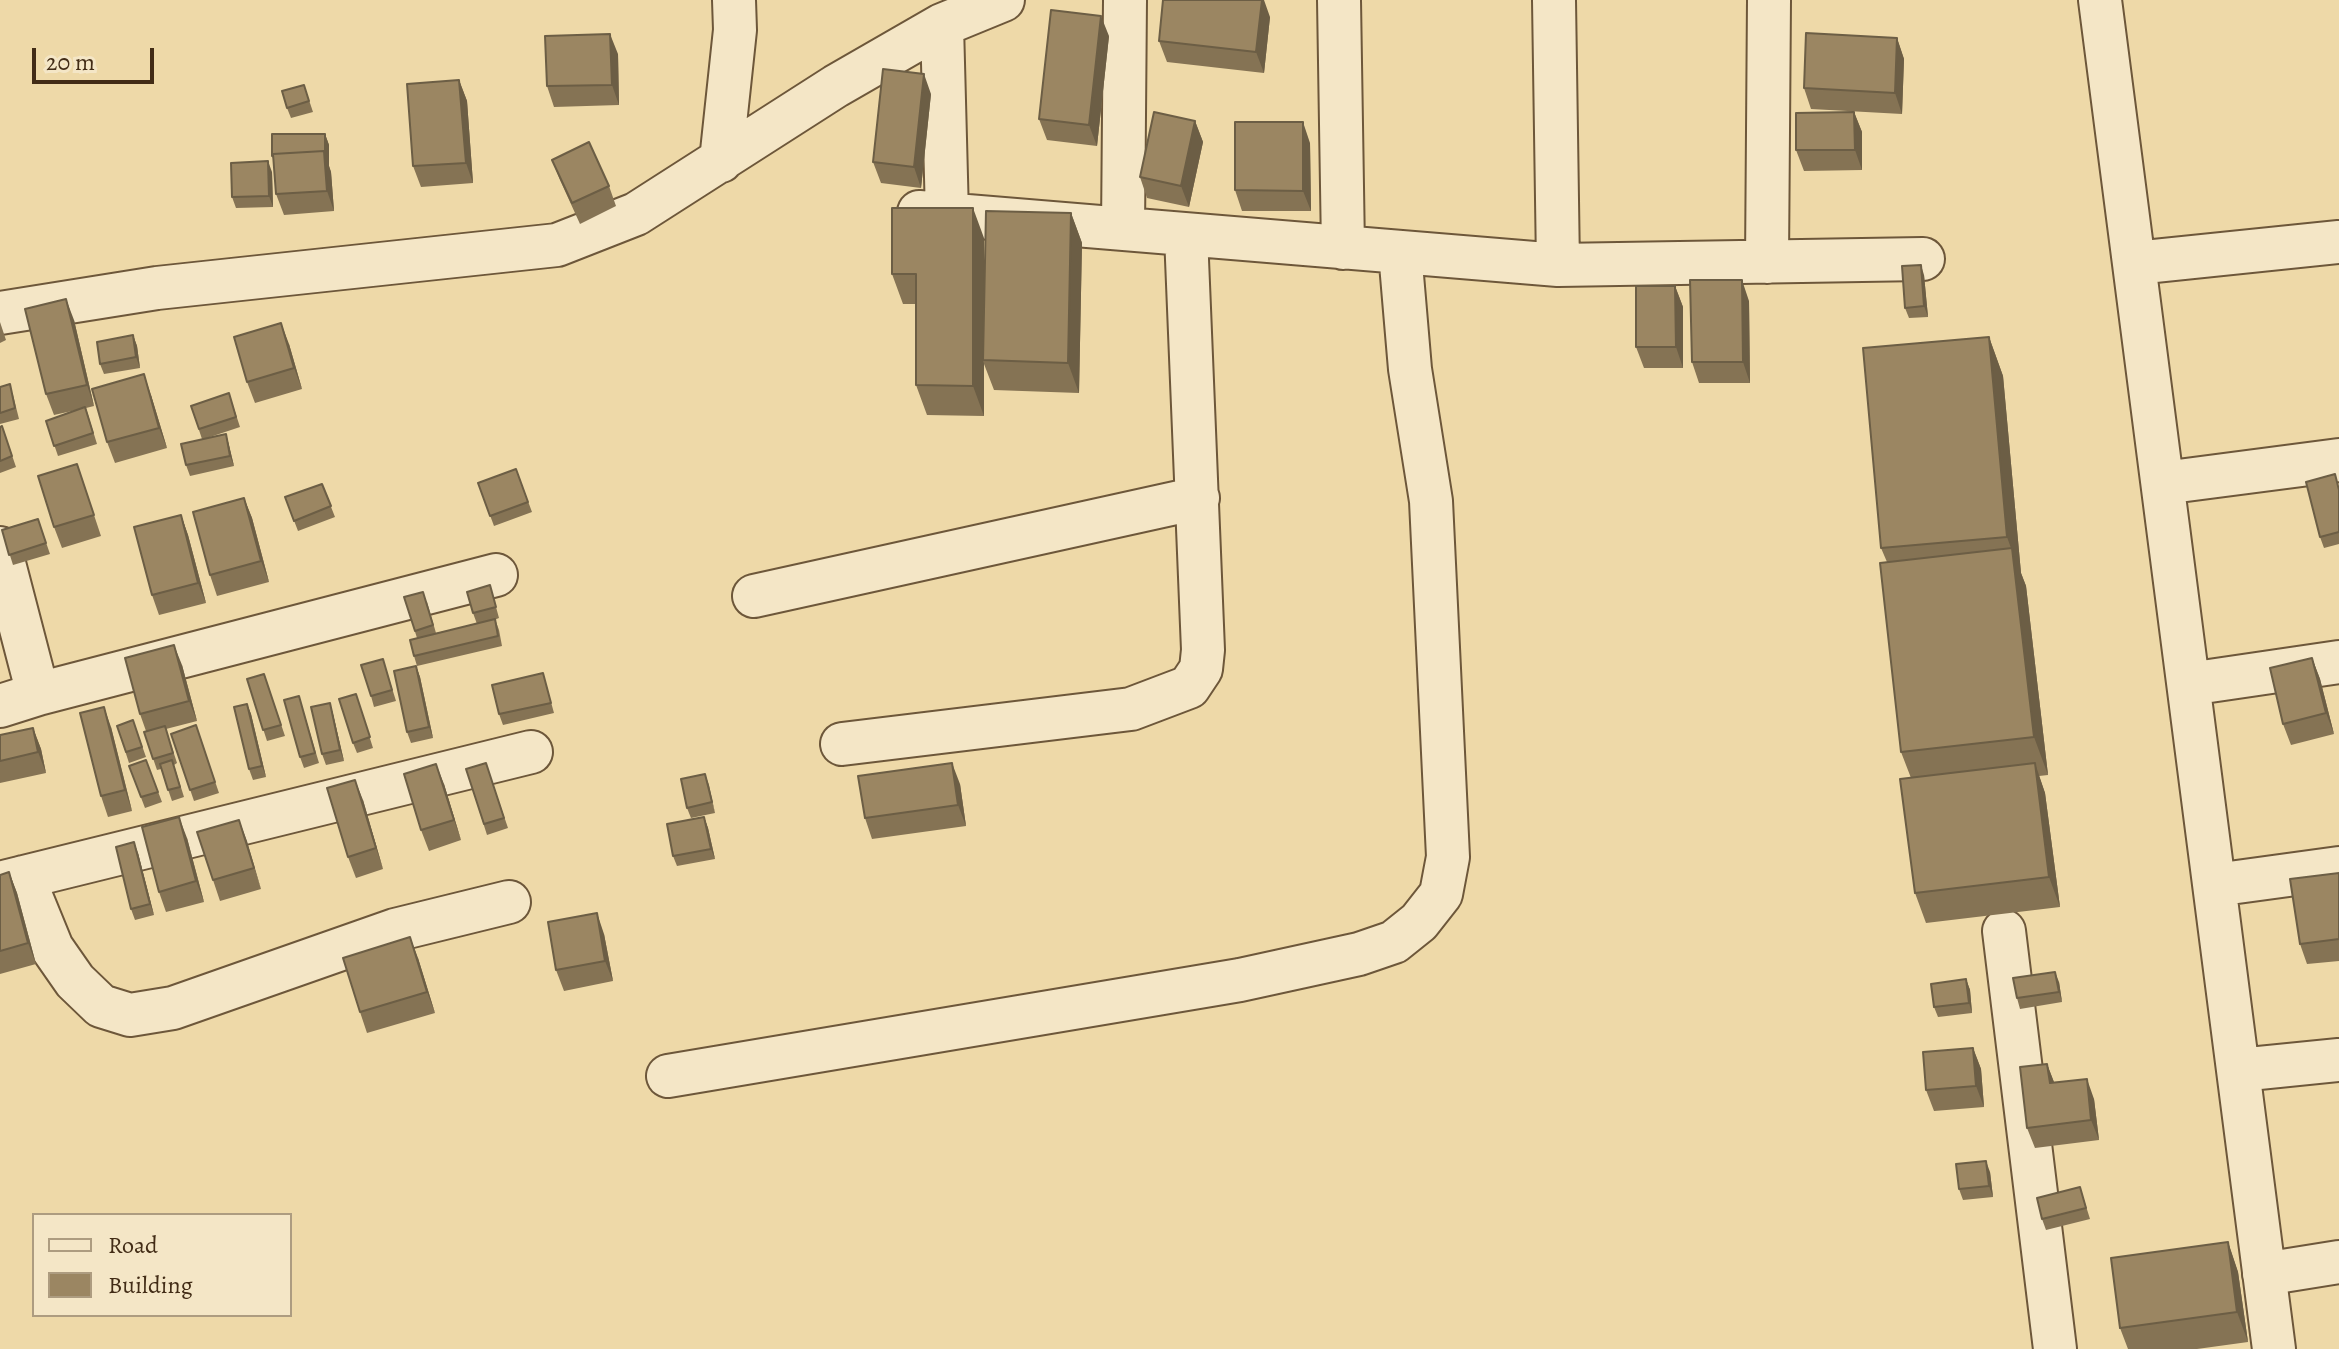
<!DOCTYPE html>
<html>
<head>
<meta charset="utf-8">
<style>
	body { margin:0 }
	#map { position:relative; width:2339px; height:1349px; overflow:hidden; background:#eed9a8; font-family:Alegreya,serif }
	canvas { display:block }
	.legend { position:absolute; left:32px; top:1213px; width:260px; height:104px; box-sizing:border-box; background:#f4e6c6; border:2px solid #ad9c80; margin:0; padding:10px 14px; list-style:none; font-size:24px; color:#422c16 }
	.legend li { display:flex; align-items:center; gap:16px; height:40px }
	.legend b { width:40px; border:2px solid #ad9c80 }
	.scale { position:absolute; left:32px; top:48px; width:122px; height:36px; box-sizing:border-box; border:4px solid #422c16; border-top:0; padding-left:10px; font-size:24px; line-height:28px; white-space:nowrap; color:#422c16; -webkit-text-stroke:6px #f4e6c6; paint-order:stroke }
</style>
</head>
<body>
<div id="map">
<canvas width="2339" height="1349"></canvas>
<ul class="legend">
<li><b style="height:10px;background:#f4e6c6"></b>Road</li>
<li><b style="height:22px;background:#9b8662"></b>Building</li>
</ul>
<div class="scale">20 m</div>
</div>
<script>
const g = document.querySelector('canvas').getContext('2d');
g.lineJoin = 'round';
function trace(path, color, width, dash) { g.strokeStyle = color; g.lineWidth = width; g.lineCap = dash ? 'butt' : 'round'; g.setLineDash(dash || []); g.stroke(path); }
function paint(path, color) { g.fillStyle = color; g.fill(path, 'evenodd'); }
const minor = new Path2D(`
	M1339,0L1343,248
	M1554,0L1558,265
	M2100,0L2274,1349
	M942,25L947,215
	M721,161L735,30L734,0
	M919,212L1558,265L1923,259
	M1123,229L1125,0
	M1767,262L1769,0
	M2135,263L2339,242
	M0,313L157,288L557,245L636,214L836,86L942,25L1003,0
	M2163,483L2339,460
	M0,548L38,694
	M754,596L1198,498
	M2189,684L2339,662
	M0,706L38,694L496,575
	M842,744L1131,709L1189,687L1201,669L1203,650L1186,235
	M23,877L52,948L75,981L101,1006L130,1015L173,1008L395,930L509,902
	M0,883L531,752
	M2215,885L2339,868
	M2004,931L2055,1349
	M2239,1070L2339,1060
	M668,1076L1240,980L1359,954L1394,942L1419,922L1441,894L1448,857L1431,501L1410,369L1400,252
	M2264,1274L2339,1262`);
trace(minor, '#6d573a', 46);
trace(minor, '#f4e6c6', 42);
paint(new Path2D(`
	M1270,17L1264,73L1167,62L1159,41Z
	M1109,36L1097,146L1047,140L1039,119Z
	M1897,38L1904,59L1902,114L1811,109L1804,88Z
	M618,54L619,105L554,107L547,86Z
	M459,80L467,101L473,183L421,187L413,166Z
	M304,85L313,112L291,118L287,108Z
	M931,94L921,188L881,183L873,162Z
	M1854,112L1862,132V170L1804,171L1796,150Z
	M1195,121L1203,142L1189,207L1147,198L1140,177Z
	M325,134L329,145V166L331,172L334,211L284,215L276,194L274,161L272,156Z
	M1310,143L1311,211H1242L1235,190Z
	M552,160L609,186L616,206L580,224L560,180Z
	M272,172L273,207L236,208L232,197Z
	M1071,213L1082,243L1079,393L994,390L984,364V416L927,415L916,385V304H903L892,274L984,238V297Z
	M1924,275L1928,317L1909,318L1905,308Z
	M1675,286L1683,307V368H1644L1636,347Z
	M1749,301L1750,383H1699L1692,362Z
	M74,320L94,406L86,408L97,444L58,456L46,421L81,409L54,415L46,394Z
	M0,322L6,340L0,343Z
	M133,335L137,346L140,368L104,374L100,364Z
	M1989,337L2003,376L2021,573L2026,586L2048,775L2039,776L2045,793L2060,907L1926,923L1915,893L1911,778L1901,752L1887,562L1881,548Z
	M289,344L302,389L255,403L247,382Z
	M0,387L13,395L19,419L0,424Z
	M229,393L240,427L204,439L226,434L234,466L190,476L186,465L202,439L191,406Z
	M151,395L167,448L115,463L107,442Z
	M2,426L16,467L0,473V427Z
	M516,469L532,512L494,526L478,483Z
	M322,484L335,517L298,531L285,497Z
	M84,485L101,536L62,548L54,527Z
	M2339,486V544L2324,548L2320,537Z
	M244,498L252,518L269,582L217,596L210,575Z
	M181,515L188,535L206,603L159,615L152,595Z
	M38,519L50,554L13,565L2,530Z
	M490,585L499,618L494,620L495,619L499,630L502,646L417,666L414,656L417,638L404,597L427,602L436,633L477,624L473,613Z
	M2312,658L2320,679L2334,734L2291,745L2283,724Z
	M383,659L396,701L374,707L371,696Z
	M182,665L197,721L166,729L177,763L174,765L184,797L172,801L161,769L157,770L144,732L146,731L140,714Z
	M416,666L420,677L433,738L411,743L407,732Z
	M543,673L554,713L503,725L499,714Z
	M264,674L285,736L267,741L247,679Z
	M356,694L373,748L357,753L353,743Z
	M299,696L319,763L304,768L300,757Z
	M330,703L333,714L344,761L326,765L322,754Z
	M247,704L251,714L266,777L253,780L249,769Z
	M133,720L146,757L129,763L117,726Z
	M196,725L219,793L194,801L171,734Z
	M111,727L132,811L108,817L101,796Z
	M33,728L41,749L46,773L0,783V735Z
	M146,760L162,802L145,808L129,766Z
	M486,763L508,828L487,835L466,769Z
	M705,774L715,813L691,818L687,808Z
	M444,784L461,840L429,851L421,830Z
	M960,784L966,826L872,839L865,818Z
	M363,800L383,869L356,878L348,857Z
	M704,817L708,828L715,859L677,866L673,856Z
	M239,820L261,889L220,901L213,880Z
	M187,838L204,902L166,912L159,892Z
	M138,853L154,915L135,920L131,909Z
	M9,872L17,893L36,964L0,974V875Z
	M2339,873V961L2307,964L2300,944Z
	M604,934L613,981L564,991L556,970Z
	M418,958L435,1013L367,1033L360,1012Z
	M1966,979L1970,990L1972,1013L1938,1017L1934,1007Z
	M2059,982L2062,1002L2020,1009L2017,998Z
	M1973,1048L1981,1069L1984,1107L1934,1111L1926,1090Z
	M2047,1064L2054,1082L2094,1099L2099,1140L2035,1148L2027,1128Z
	M1990,1172L1993,1197L1963,1200L1959,1189Z
	M2080,1187L2090,1219L2046,1230L2042,1219Z
	M2228,1242L2238,1272L2248,1342L2197,1349H2128L2120,1328Z`), '#857354');
paint(new Path2D(`
	M1262,0H1264L1270,17L1264,73L1256,52Z
	M1101,16L1109,36L1097,146L1089,125Z
	M610,34L618,54L619,105L612,85Z
	M1897,38L1904,59L1902,114L1895,93Z
	M924,74L931,94L921,188L914,167Z
	M459,80L467,101L473,183L466,163Z
	M1854,112L1862,132V170L1855,150Z
	M1195,121L1203,142L1189,207L1181,186Z
	M1303,122L1310,143L1311,211L1303,191Z
	M325,134L329,145V166L331,172L334,211L327,191L324,151Z
	M268,161L272,172L273,207L269,196Z
	M973,208L984,238V360H983L984,364V416L973,386Z
	M1071,213L1082,243L1079,393L1068,363Z
	M1921,265L1924,275L1928,317L1924,306Z
	M1742,280L1749,301L1750,383L1743,362Z
	M1675,286L1683,307V368L1676,347Z
	M66,299L74,320L94,406L87,385Z
	M281,323L289,344L302,389L294,368Z
	M133,335L137,346L140,368L136,357Z
	M1989,337L2003,376L2021,573L2026,586L2048,775L2034,737L2012,551L2007,537Z
	M144,374L151,395L167,448L159,428Z
	M226,434L229,445L234,466L230,456Z
	M244,498L252,518L269,582L261,561Z
	M181,515L188,535L206,603L198,583Z
	M174,645L182,665L197,721L189,701Z
	M2312,658L2320,679L2334,734L2326,713Z
	M416,666L420,677L433,738L429,727Z
	M330,703L333,714L344,761L340,750Z
	M247,704L251,714L266,777L262,766Z
	M104,707L111,727L132,811L125,790Z
	M33,728L41,749L46,773L38,752Z
	M952,763L960,784L966,826L958,805Z
	M2035,763L2045,793L2060,907L2049,877Z
	M436,764L444,784L461,840L454,820Z
	M705,774L709,785L715,813L712,802Z
	M355,780L363,800L383,869L376,848Z
	M179,817L187,838L204,902L196,881Z
	M704,817L708,828L715,859L711,849Z
	M239,820L247,841L261,889L254,868Z
	M134,842L138,853L154,915L150,904Z
	M9,872L17,893L36,964L28,943Z
	M597,913L604,934L613,981L605,961Z
	M410,937L418,958L435,1013L427,992Z
	M2055,972L2059,982L2062,1002L2059,992Z
	M1966,979L1970,990L1972,1013L1969,1003Z
	M1973,1048L1981,1069L1984,1107L1976,1086Z
	M2047,1064L2055,1085L2050,1083Z
	M2087,1079L2094,1099L2099,1140L2091,1120Z
	M1986,1161L1990,1172L1993,1197L1989,1186Z
	M2228,1242L2238,1272L2248,1342L2237,1312Z`), '#6c5e45');
const building = new Path2D(`
	M1163,0H1262L1256,52L1159,41Z
	M1051,10L1101,16L1089,125L1039,119Z
	M1806,33L1897,38L1895,93L1804,88Z
	M610,34L612,85L547,86L545,36Z
	M883,69L924,74L914,167L873,162Z
	M459,80L466,163L413,166L407,84Z
	M304,85L309,101L287,108L282,91Z
	M1154,112L1195,121L1181,186L1140,177Z
	M1854,112L1855,150H1796V113Z
	M1235,122H1303V191L1235,190Z
	M272,134H325V155L324,151L273,154V156H272Z
	M589,142L609,186L572,203L552,160Z
	M324,151L327,191L276,194L273,154Z
	M268,161L269,196L232,197L231,163Z
	M892,208H973V386L916,385V274H892Z
	M986,211L1071,213L1068,363L983,360Z
	M1921,265L1924,306L1905,308L1902,266Z
	M1690,280H1742L1743,362H1692Z
	M1636,286H1675L1676,347H1636Z
	M66,299L87,385L46,394L25,309Z
	M281,323L294,368L247,382L234,337Z
	M133,335L136,357L100,364L97,342Z
	M1989,337L2007,537L1881,548L1863,348Z
	M144,374L159,428L107,442L92,389Z
	M10,384L15,408L0,413V387Z
	M229,393L236,417L199,429L191,406Z
	M85,407L93,433L54,446L46,421Z
	M2,426L12,456L0,461V427Z
	M226,434L230,456L186,465L181,444Z
	M77,464L94,515L54,527L38,476Z
	M516,469L528,502L490,516L478,483Z
	M2335,474L2339,490V532L2320,537L2306,482Z
	M322,484L331,506L294,521L285,497Z
	M244,498L261,561L210,575L193,512Z
	M181,515L198,583L152,595L134,527Z
	M38,519L46,543L9,555L2,530Z
	M2012,548L2034,737L1901,752L1880,563Z
	M490,585L496,607L473,613L467,592Z
	M423,592L433,625L415,631L404,597Z
	M495,619L498,636L414,656L410,640Z
	M174,645L189,701L140,714L125,658Z
	M2312,658L2326,713L2283,724L2270,668Z
	M383,659L392,690L371,696L361,665Z
	M416,666L429,727L407,732L394,671Z
	M543,673L551,703L499,714L492,685Z
	M264,674L281,725L263,730L247,679Z
	M356,694L370,737L353,743L339,699Z
	M299,696L315,753L300,757L284,700Z
	M330,703L340,750L322,754L311,707Z
	M247,704L262,766L249,769L234,707Z
	M104,707L125,790L101,796L80,713Z
	M133,720L142,747L126,752L117,726Z
	M196,725L215,782L190,790L171,734Z
	M165,726L173,753L153,759L144,732Z
	M33,728L38,752L0,761V735Z
	M146,760L158,792L141,797L129,766Z
	M172,760L180,787L168,790L160,764Z
	M486,763L504,818L484,824L466,769Z
	M952,763L958,805L865,818L858,776Z
	M2035,763L2049,877L1915,893L1900,779Z
	M436,764L454,820L421,830L404,774Z
	M705,774L712,802L687,808L681,779Z
	M355,780L376,848L348,857L327,788Z
	M179,817L196,881L159,892L142,827Z
	M704,817L711,849L673,856L667,824Z
	M239,820L254,868L213,880L197,832Z
	M134,842L150,904L131,909L116,847Z
	M9,872L28,943L0,951V875Z
	M2339,873V939L2300,944L2290,879Z
	M597,913L605,961L556,970L548,922Z
	M410,937L427,992L360,1012L343,958Z
	M2055,972L2059,992L2017,998L2013,978Z
	M1966,979L1969,1003L1934,1007L1931,984Z
	M1973,1048L1976,1086L1926,1090L1923,1052Z
	M2047,1064L2050,1083L2087,1079L2091,1120L2027,1128L2020,1067Z
	M1986,1161L1989,1186L1959,1189L1956,1164Z
	M2080,1187L2086,1208L2042,1219L2037,1198Z
	M2228,1242L2237,1312L2120,1328L2111,1258Z`);
paint(building, '#9b8662');
trace(building, '#6c5e45', 2);
</script>
</body>
</html>
